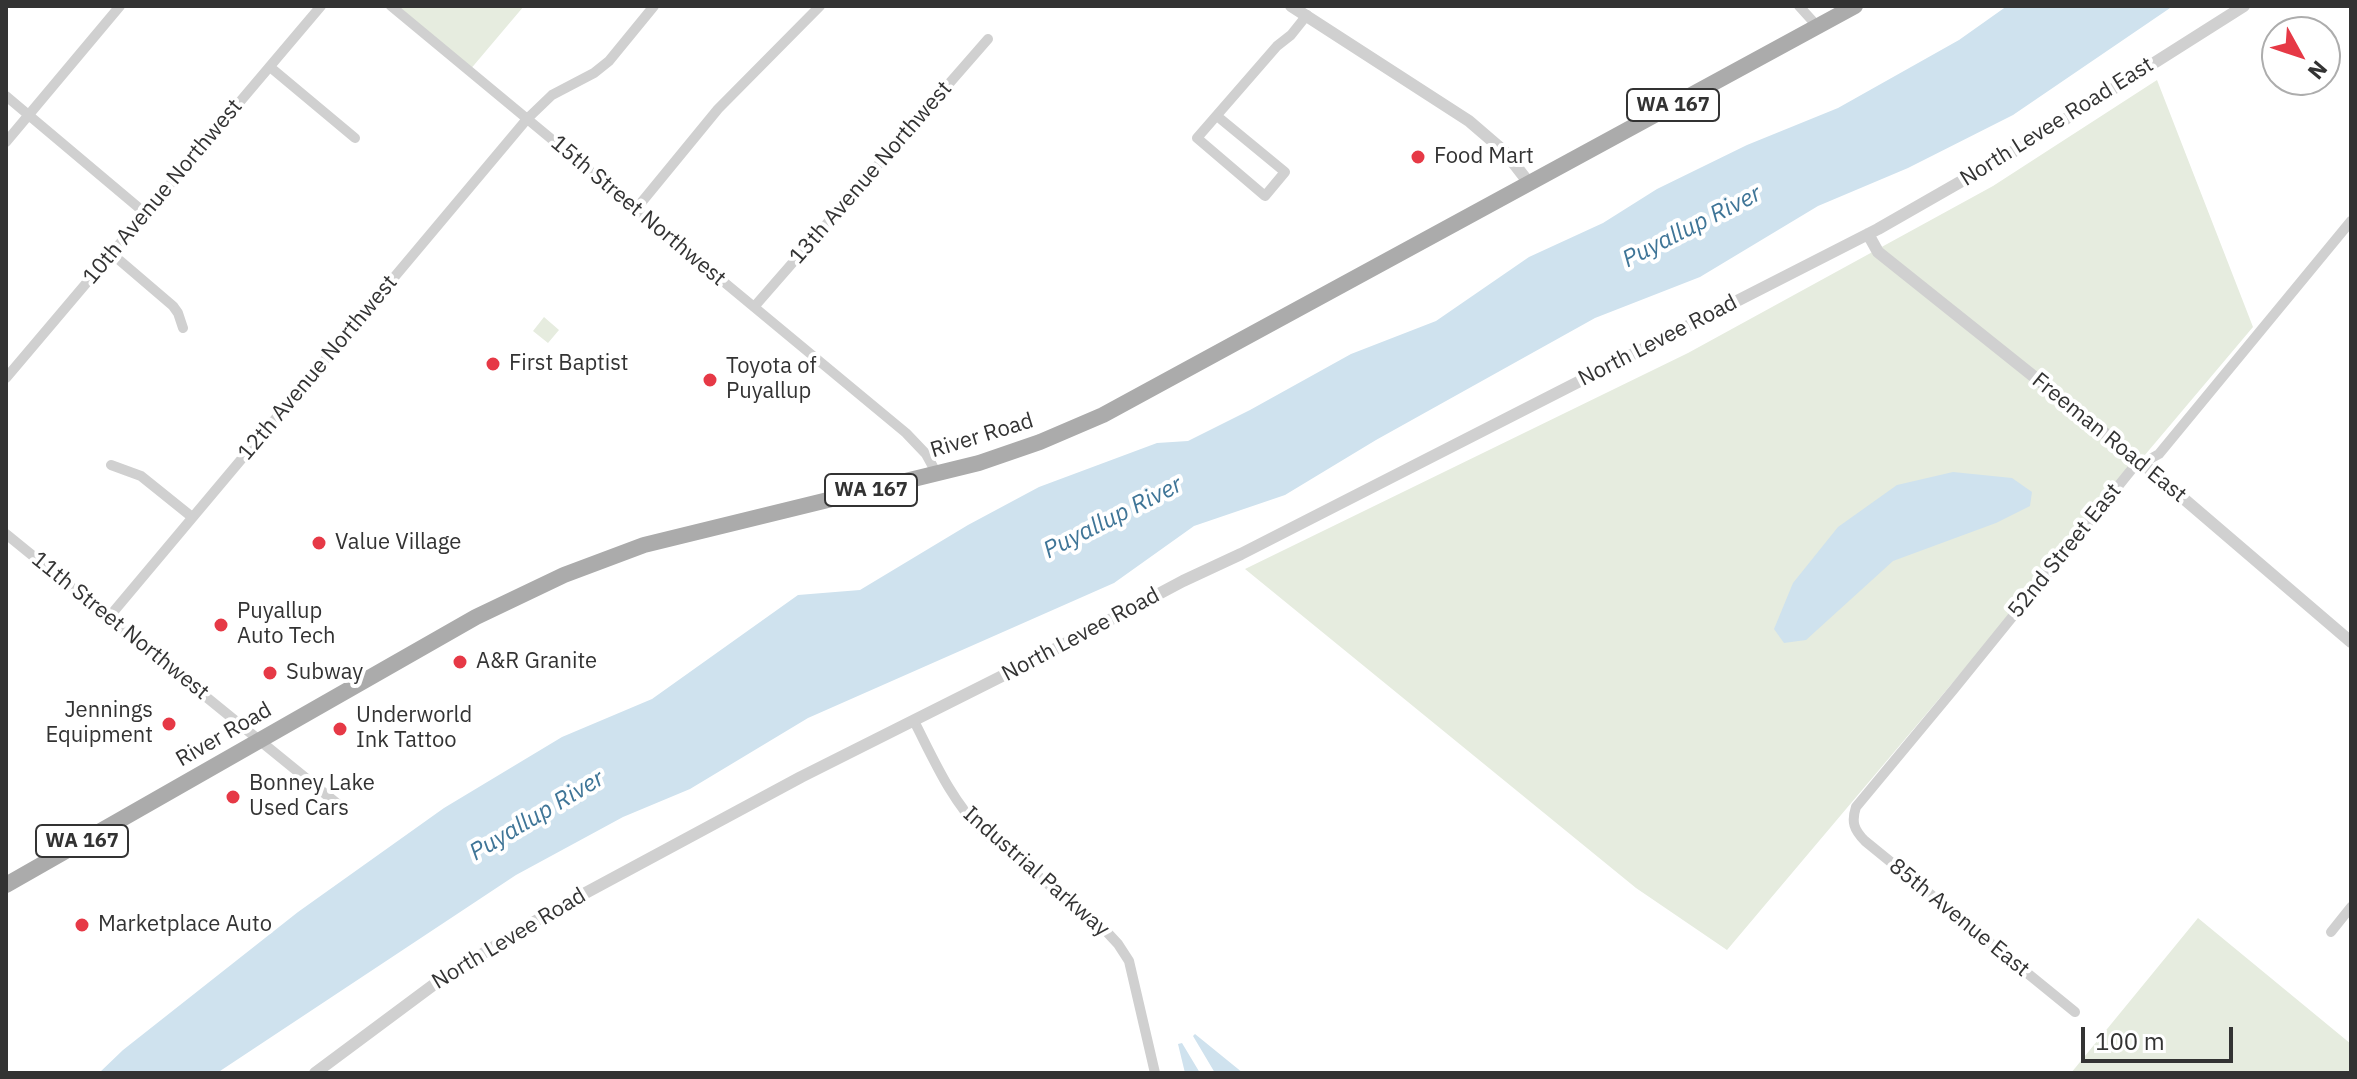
<!DOCTYPE html>
<html>
<head>
<meta charset="utf-8">
<style>
	body { margin:0 }
	#map { position:relative; width:2357px; height:1079px; overflow:hidden; background:#fff; font-family:"IBM Plex Sans",sans-serif }
	canvas { display:block }
	.frame { position:absolute; inset:0; border:8px solid #333; pointer-events:none }
	.north { position:absolute; left:2261px; top:16px; width:80px; height:80px; box-sizing:border-box; background:#fff; border:2px solid #adadad; border-radius:50%; rotate:130deg; font-size:22px; font-weight:700; line-height:32px; text-align:center; color:#333 }
	.north::after { content:''; display:block; margin:auto; width:28px; height:36px; background:#e63946; clip-path:polygon(50% 0,100% 100%,50% 72%,0 100%) }
	.scale { position:absolute; left:2081px; top:1027px; width:152px; height:36px; box-sizing:border-box; border:4px solid #333; border-top:0; padding-left:10px; font-size:24px; line-height:28px; white-space:nowrap; color:#333; -webkit-text-stroke:6px #fff; paint-order:stroke }
</style>
</head>
<body>
<div id="map">
<canvas width="2357" height="1079"></canvas>
<div class="frame"></div>
<div class="north">N</div>
<div class="scale">100 m</div>
</div>
<script>
const g = document.querySelector('canvas').getContext('2d');
g.lineJoin = 'round';
function paint(path, color) { g.fillStyle = color; g.fill(path, 'evenodd'); }
function trace(path, color, width, dash) { g.strokeStyle = color; g.lineWidth = width; g.lineCap = dash ? 'butt' : 'round'; g.setLineDash(dash || []); g.stroke(path); }
function write(font, color, halo, rows, align = 'center') {
  g.font = font + ' "IBM Plex Sans",sans-serif'; g.lineWidth = 8; g.setLineDash([]); g.textBaseline = 'middle'; g.strokeStyle = halo; g.fillStyle = color; for (const [text, x, y, turn = 0] of rows) {
    g.save(); g.translate(x, y); g.rotate((+turn || 0) * Math.PI / 180); g.textAlign = isNaN(turn) ? turn : align; if (halo) g.strokeText(text, 0, 0); g.fillText(text, 0, 0); g.restore();
  }
}
paint(new Path2D(`
	M391,6H524L469,71Z
	M2157,80L2253,327L1727,950L1636,888L1245,569L1688,353L1993,186Z
	M544,317L559,330L548,343L533,331Z
	M2198,918L2351,1044V1073H2071Z`), '#e6ecdf');
paint(new Path2D(`
	M2007,6H2173L2013,115L1908,168L1818,206L1700,277L1595,318L1376,440L1285,495L1194,526L1114,583L808,718L690,789L623,817L516,875L217,1073H99L123,1050L298,912L444,808L562,737L652,699L798,595L860,590L968,525L1039,487L1157,443L1188,441L1250,410L1351,354L1436,321L1529,257L1603,223L1657,189L1747,145L1838,108L1959,40Z
	M1953,472L2012,478L2032,492L2030,506L1996,523L1893,561L1806,640L1784,643L1774,629L1793,583L1838,527L1897,485Z
	M1195,1034L1243,1073H1215L1193,1036Z
	M1182,1043L1200,1073H1185L1178,1044Z`), '#cfe2ee');
trace(new Path2D(`
	M391,6L906,433L926,454L937,474
	M1799,6L1818,27
	M270,67L355,138
	M6,96L145,213
	M1217,116L1285,172L1265,196L1197,138L1277,46L1291,35L1307,15
	M6,142L120,6
	M636,209L718,109L820,6
	M111,253L173,306L178,313L183,328
	M754,307L988,39
	M6,378L321,6
	M111,465L141,476L192,517
	M6,534L345,810
	M109,617L527,119L552,95L594,73L609,61L654,6
	M914,721C934,760 951,800 982,831L1105,930L1118,944L1129,961L1155,1073
	M2331,932L2351,907
	M2075,1012L1865,841C1854,830 1851,822 1856,807L1954,689L2132,469L2159,454L2351,221`), '#d0d0d0', 10);
trace(new Path2D(`
	M1291,6L1469,121L1505,152L1529,183
	M1868,234L1878,252L2142,463L2351,642
	M315,1073L440,980L552,911L801,777L1042,656L1183,581L1241,554L1878,229L2023,146L2244,6`), '#d0d0d0', 12);
trace(new Path2D(`
	M6,885L476,617L564,575L644,545L979,463L1040,442L1103,415L1855,6`), '#ababab', 16);
for (const [x, y, r, color] of [
	[1418,157,8,"#e63946"],
	[493,364,8,"#e63946"],
	[710,380,8,"#e63946"],
	[319,543,8,"#e63946"],
	[221,625,8,"#e63946"],
	[460,662,8,"#e63946"],
	[270,673,8,"#e63946"],
	[169,724,8,"#e63946"],
	[340,729,8,"#e63946"],
	[233,797,8,"#e63946"],
	[82,925,8,"#e63946"]
]) { const dot = new Path2D(); dot.arc(x, y, r, 0, 2 * Math.PI); g.fillStyle = color; g.fill(dot); trace(dot, '#fff', 3); }
for (const [x, y, w] of [
	[1673,105,92],
	[871,490,92],
	[82,841,92]
]) { const box = new Path2D(); box.roundRect(x - w / 2, y - 16, w, 32, 6); g.fillStyle = '#fff'; g.fill(box); trace(box, '#333', 2); }
write('bold 20px', '#333', null, [
	["WA 167",1673,105],
	["WA 167",871,490],
	["WA 167",82,841]
]);
write('22px', '#333', '#fff', [
	["North Levee Road East",2057,122,-32],
	["13th Avenue Northwest",871,173,-49],
	["10th Avenue Northwest",163,192,-50],
	["15th Street Northwest",638,211,40],
	["North Levee Road",1658,341,-27],
	["12th Avenue Northwest",318,368,-50],
	["River Road",982,436,-17],
	["Freeman Road East",2109,438,39],
	["52nd Street East",2065,551,-51],
	["11th Street Northwest",120,626,39],
	["North Levee Road",1081,635,-28],
	["River Road",224,735,-30],
	["Industrial Parkway",1036,872,41],
	["85th Avenue East",1959,918,39],
	["North Levee Road",509,939,-31]
]);
write('22px', '#333', '#fff', [
	["Food Mart",1434,157],
	["First Baptist",509,364],
	["Toyota of",726,367],
	["Puyallup",726,392],
	["Value Village",335,543],
	["Puyallup",237,612],
	["Auto Tech",237,637],
	["A&R Granite",476,662],
	["Subway",286,673],
	["Jennings",153,711,"right"],
	["Equipment",153,736,"right"],
	["Underworld",356,716],
	["Ink Tattoo",356,741],
	["Bonney Lake",249,784],
	["Used Cars",249,809],
	["Marketplace Auto",98,925]
], 'left');
write('italic 24px', '#3f7597', '#fff', [
	["Puyallup River",1692,227,-27],
	["Puyallup River",1113,518,-27],
	["Puyallup River",537,816,-31]
]);
</script>
</body>
</html>
